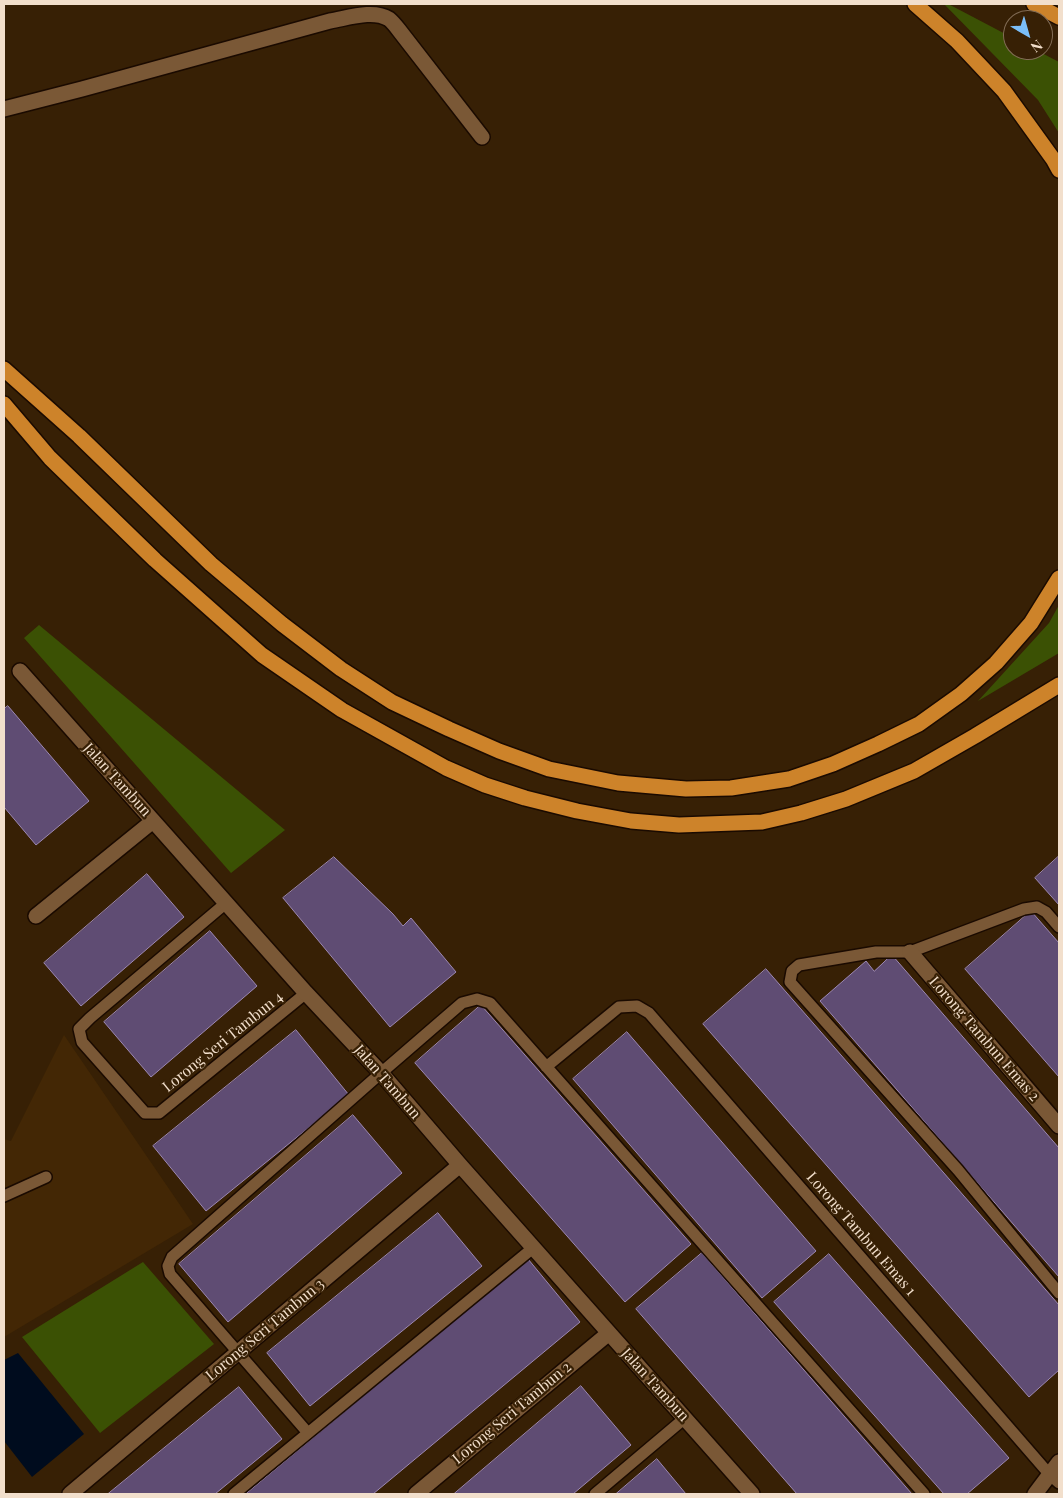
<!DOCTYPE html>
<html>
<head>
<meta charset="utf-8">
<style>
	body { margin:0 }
	#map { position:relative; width:1063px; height:1498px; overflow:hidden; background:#372005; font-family:"Playfair Display",serif }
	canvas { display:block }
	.frame { position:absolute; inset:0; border:5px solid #f2dfcc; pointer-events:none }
	.north { position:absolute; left:1003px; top:10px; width:50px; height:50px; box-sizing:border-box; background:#372005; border:1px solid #826c55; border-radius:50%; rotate:142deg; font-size:14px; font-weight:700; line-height:20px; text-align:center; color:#f2dfcc }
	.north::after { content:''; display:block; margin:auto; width:18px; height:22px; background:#7bbef8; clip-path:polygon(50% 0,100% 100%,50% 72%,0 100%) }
</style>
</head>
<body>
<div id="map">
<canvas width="1063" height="1498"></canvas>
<div class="frame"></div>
<div class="north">N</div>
</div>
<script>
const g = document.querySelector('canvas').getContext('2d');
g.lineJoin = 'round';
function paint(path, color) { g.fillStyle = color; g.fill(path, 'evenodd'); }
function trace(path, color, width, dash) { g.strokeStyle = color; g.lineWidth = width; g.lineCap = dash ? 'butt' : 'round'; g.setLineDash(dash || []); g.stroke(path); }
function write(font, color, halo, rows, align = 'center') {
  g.font = font + ' "Playfair Display",serif'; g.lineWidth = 4.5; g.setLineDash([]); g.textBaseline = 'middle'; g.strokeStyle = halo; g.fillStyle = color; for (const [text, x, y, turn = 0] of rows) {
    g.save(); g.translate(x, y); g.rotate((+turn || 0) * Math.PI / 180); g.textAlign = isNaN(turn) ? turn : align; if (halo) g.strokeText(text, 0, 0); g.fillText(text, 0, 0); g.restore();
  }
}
paint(new Path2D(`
	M64,1035L193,1224L4,1337V1139L11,1141Z`), '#432705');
paint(new Path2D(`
	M944,4H948L954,7L1013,38V50H1036L1059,62V133L1038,100Z
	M1059,605V653L978,701L1049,623Z
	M39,625L285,830L231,873L24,638Z
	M143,1262L214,1344L100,1433L22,1337Z`), '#3b5104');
paint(new Path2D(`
	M18,1353L84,1434L32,1477L4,1441V1360Z`), '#000c1e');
const building = new Path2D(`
	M8,706L89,801L36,845L4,807V709Z
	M1059,856V905L1035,878Z
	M334,857L393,914L403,926L411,918L456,972L390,1027L283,898Z
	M147,874L184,917L81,1006L44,963Z
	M1031,911L1059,943V1077L965,969Z
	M210,931L257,986L151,1077L104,1022Z
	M892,955L1059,1148V1277L820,1001L866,961L874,971Z
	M766,969L1059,1305V1370L1029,1397L703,1024Z
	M481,1005L691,1244L625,1302L415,1063Z
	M296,1030L349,1095L206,1211L153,1146Z
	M627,1032L816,1251L762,1298L573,1079Z
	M353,1115L402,1173L228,1322L179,1264Z
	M438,1213L482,1266L310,1406L267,1353Z
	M702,1253L912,1494H797L636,1309Z
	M829,1254L1009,1458L967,1494H944L774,1302Z
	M528,1259L580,1322L373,1494H246Z
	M581,1386L631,1445L573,1494H454Z
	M239,1387L282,1439L215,1494H108Z
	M657,1459L686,1494H616Z`);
paint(building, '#5f4c73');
trace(building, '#9c88b3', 1);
const lane = new Path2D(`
	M226,903L90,1018L79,1029L82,1042L145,1113H159L306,993
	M1059,927L1046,912L1037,907L1024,909L910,952H876L799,965L792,971L790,982L958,1170L1059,1293
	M546,1067L619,1007L637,1006L649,1013L1050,1475L1059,1483
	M4,1196L46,1177
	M308,1433L170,1274L168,1266L172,1257L381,1073L462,1003L477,999L490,1003L924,1494
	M234,1494L533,1248
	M595,1494L685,1418`);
const street = new Path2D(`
	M4,109L82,89L330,21C348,18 373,9 389,19C394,23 398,29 402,34L482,137
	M20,671L306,993L381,1073L460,1165L752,1494
	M36,916L153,821
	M910,952L1059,1126
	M70,1494L460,1165
	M416,1494L609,1333
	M1035,1494L1059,1462`);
const highway = new Path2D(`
	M915,4L957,41L1004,91L1053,159L1059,170
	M1034,4L1059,17
	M4,369L79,436L211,564L282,624L341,669L392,702L449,729L499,751L549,769L618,783L686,789L731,788L789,779L833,764L878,744L919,724L961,694L996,663L1031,623L1059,578
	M4,404L50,458L155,560L262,655L342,710L446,768L485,785L525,798L577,811L631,821L679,825L762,822L801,813L846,799L914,771L975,736L1059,685`);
trace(lane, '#1a0a00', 14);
trace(street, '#1a0a00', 18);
trace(highway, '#1a0a00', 18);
trace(lane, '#7a5836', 11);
trace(street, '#7a5836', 15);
trace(highway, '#cd832a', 15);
write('15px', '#f2dfcc', '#372005', [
	["Jalan Tambun",117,780,48],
	["Lorong Tambun Emas 2",984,1039,49],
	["Lorong Seri Tambun 4",223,1042,-39],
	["Jalan Tambun",387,1082,49],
	["Lorong Tambun Emas 1",861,1234,49],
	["Lorong Seri Tambun 3",265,1330,-40],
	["Jalan Tambun",655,1385,48],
	["Lorong Seri Tambun 2",512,1413,-40]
]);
</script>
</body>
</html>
